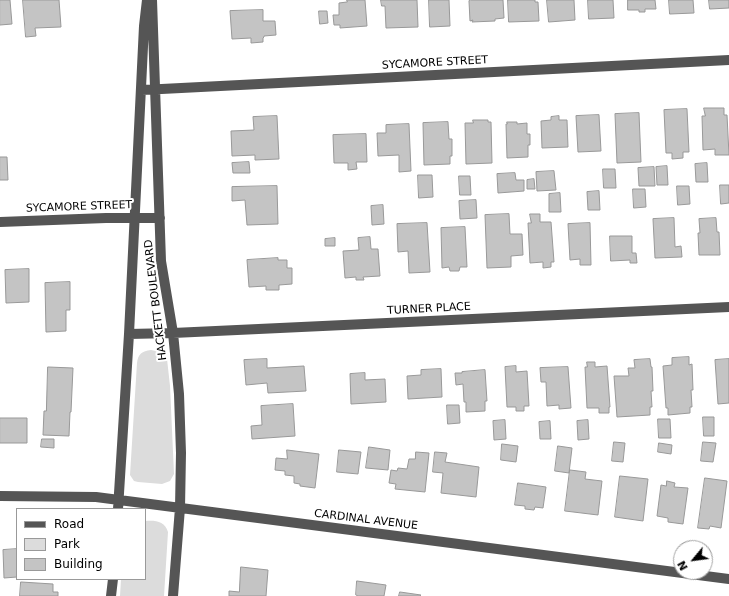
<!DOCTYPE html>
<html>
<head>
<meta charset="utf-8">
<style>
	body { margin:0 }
	#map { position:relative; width:729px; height:596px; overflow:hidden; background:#fff; font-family:"DejaVu Sans",sans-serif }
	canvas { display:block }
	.legend { position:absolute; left:16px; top:508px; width:130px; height:72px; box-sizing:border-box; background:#fff; border:1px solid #999; margin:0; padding:5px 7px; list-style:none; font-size:12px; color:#000 }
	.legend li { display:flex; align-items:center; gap:8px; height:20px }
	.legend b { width:20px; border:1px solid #999 }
	.north { position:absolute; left:673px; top:540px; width:40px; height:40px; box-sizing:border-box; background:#fff; border:1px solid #999; border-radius:50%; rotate:241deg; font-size:11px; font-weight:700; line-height:16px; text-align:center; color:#000 }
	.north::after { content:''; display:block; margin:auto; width:14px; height:18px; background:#000; clip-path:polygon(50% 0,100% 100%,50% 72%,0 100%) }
</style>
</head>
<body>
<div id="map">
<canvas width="729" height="596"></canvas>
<ul class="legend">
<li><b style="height:5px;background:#555"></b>Road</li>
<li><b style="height:11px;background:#dcdcdc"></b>Park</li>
<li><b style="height:11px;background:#c4c4c4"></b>Building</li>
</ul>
<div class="north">N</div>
</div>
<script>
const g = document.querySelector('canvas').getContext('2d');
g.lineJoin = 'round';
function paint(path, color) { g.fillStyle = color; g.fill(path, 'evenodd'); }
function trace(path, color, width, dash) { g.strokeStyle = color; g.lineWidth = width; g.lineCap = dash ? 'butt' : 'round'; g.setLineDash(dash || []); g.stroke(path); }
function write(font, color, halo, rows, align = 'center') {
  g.font = font + ' "DejaVu Sans",sans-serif'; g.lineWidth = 4; g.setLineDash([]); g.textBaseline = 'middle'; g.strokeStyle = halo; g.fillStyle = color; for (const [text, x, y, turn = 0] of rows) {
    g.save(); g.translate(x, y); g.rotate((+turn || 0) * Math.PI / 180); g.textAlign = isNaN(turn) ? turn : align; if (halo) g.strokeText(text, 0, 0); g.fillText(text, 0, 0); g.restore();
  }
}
paint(new Path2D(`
	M151,350L160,352L167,359L170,386L174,474L170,481L162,484L138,482L134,481L130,475L137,363C138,354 142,351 151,350Z
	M145,521C155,520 165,521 168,532L164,596H120L121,579H145Z`), '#dcdcdc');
const building = new Path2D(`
	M0,0H10L12,24L0,25Z
	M23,0H59L61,27L35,28L36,36L26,37Z
	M347,0H365L367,26L340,28V25H334L333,15H339V3L347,2Z
	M381,0H417L418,27L386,28L385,6H382Z
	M429,0H449L450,26L430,27Z
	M471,0H503L504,18L495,19V21L472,22L473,20L470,21L469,1Z
	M508,0H535V2H538L539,21L509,22Z
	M547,0H574L575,20L549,22Z
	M588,0H613L614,18L589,19Z
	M628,0H655L656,9H645V12H639V10H628Z
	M669,0H693L694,13L670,14Z
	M709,0H729V8L710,9Z
	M263,10V21H275L276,35L264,36V37L263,38V42L251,43V38L232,39L230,11Z
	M319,11H327L328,23L320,24Z
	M704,108H724V115H727L729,155H715V149L703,150L702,116H705Z
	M687,109L689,152H683V158L672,159V153H666L664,110Z
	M639,113L641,162L617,163L615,114Z
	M599,115L601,151L578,152L576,116Z
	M277,116L279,159L255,160V155L232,156L231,131L254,130L253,117Z
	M559,116V120H567L568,147L542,148L541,121L551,120V117Z
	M473,120H488V122H491L492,163L466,164L465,123H473Z
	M448,122L449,139H452V156H450V164L424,165L423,123Z
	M507,122H517V124L527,123V134H530V145H528V157L507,158L506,124H507Z
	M409,124L411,171L399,172V155L378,156L377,133H386V125Z
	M366,134L367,162H356L357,169L348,170V163H334L333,135Z
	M0,157H7L8,180H0Z
	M249,162L250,173H233L232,163Z
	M707,163L708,182H696L695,164Z
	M667,166L668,185H657L656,167Z
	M654,167L655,186H639L638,168Z
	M603,169H615L616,188H604Z
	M554,171L556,190L537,191L536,172Z
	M515,173L516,180H524V191L498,193L497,174Z
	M418,175H432L433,197L419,198Z
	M459,176H470L471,195H460Z
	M534,179L535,189H527V180Z
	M720,185H729V203L721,204Z
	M277,186L278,224L247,225L245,200L232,201V187Z
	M677,186H689L690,204L678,205Z
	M633,189H645L646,207L634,208Z
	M599,191L600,210H588L587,192Z
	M560,193L561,212H549V194Z
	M476,200L477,218L460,219L459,201Z
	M383,205L384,224L372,225L371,206Z
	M509,214L510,234H522L523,255L511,256V267L487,268L485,215Z
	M530,214H540V222H551L554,262H551V267L543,268V262L530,263L528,223H531Z
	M674,218L675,247L681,246L682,257L655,258L653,219Z
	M716,218L717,232H719L720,255H699L698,233H700L699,219Z
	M427,223L430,272L409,273L408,251L398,252L397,224Z
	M590,223L591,265H580V259L570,260L568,224Z
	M465,227L467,267H460L459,271H450L449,267L442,268L441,228Z
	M610,236H632V253H636L637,263H630V260L611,261Z
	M370,237L371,249H378L380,276L363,277L364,280H356V277L345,278L343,251L359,250L358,238Z
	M335,238V246H325V239Z
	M278,258V260H287V268H292V284L279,285V290H266V286L249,287L247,260Z
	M29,269V302L6,303L5,270Z
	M70,282V310H66V331L46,332L45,283Z
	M689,357V365L692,364L693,390H691L692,407H690V413L668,415V408H666L663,366L672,365V358Z
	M267,359V368L304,366L306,391L268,393L267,383L246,385L244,360Z
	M650,359L651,367H652L653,391H651L652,407H650V415L617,417L614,376H629L628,368H635L634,360Z
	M729,359V403L718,404L715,360Z
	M587,362H595V367L607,366L610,407H609V413H599V408H587L585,367H587Z
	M516,366V372L527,371L529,406H524V411H516V407H507L505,367Z
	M48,367L73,368L71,412H70L69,436L43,435L44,411H46Z
	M568,367L571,408L559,409V405L547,406L546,382H541L540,368Z
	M441,369L442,397L408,399L407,376L421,375V370Z
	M485,370L487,401H485V411L466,412V402H464L463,384L456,385L455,373H462V372Z
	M365,373V380L385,379L386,402L351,404L350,374Z
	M293,404L295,436L252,439L251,426L262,425L261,406Z
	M447,405H459L460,423L448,424Z
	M703,417H714V436H704Z
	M0,418H27V443H0Z
	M658,419H670L671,438H659Z
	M505,420L506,439L494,440L493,421Z
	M588,420L589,439L578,440L577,421Z
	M550,421L551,439H540L539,422Z
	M42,439H54V448L41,447Z
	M614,442L625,443L623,462L612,461Z
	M703,442L716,443L713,462L701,461Z
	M659,443L672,445L671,454L658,452Z
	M502,444L518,446L516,462L501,460Z
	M558,446L572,448L569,473L555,471Z
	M369,447L390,450L388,470L366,468Z
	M287,450L319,454L315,488L300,486V484L294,483V476L285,475V471L275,470L276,458L287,459Z
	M339,450L361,452L358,474L337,472Z
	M416,452L429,453L425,492L395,489L396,484L389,483L391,470L397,471L398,468L407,469L409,459H415Z
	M435,452L447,453L445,462L479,467L476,497L441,493L443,473L433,472Z
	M570,470L586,472L585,479L602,481L598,515L565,511Z
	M620,476L648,479L643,521L615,517Z
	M705,478L727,481L721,528L710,526L709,529L698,528Z
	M667,481L675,483L674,487L688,488L683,524L668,522V518L657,516L661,485L666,486Z
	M518,483L546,487L543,508L535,507L534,510L525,509V506L515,505Z
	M17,549V577L4,578L3,550Z
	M241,567L268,570L266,596H229V591L239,592Z
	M357,581L386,585L384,596H358L356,595Z
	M21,582L53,584V592H58V596H20Z
	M400,592L421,595L420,596H399Z`);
paint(building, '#c4c4c4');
trace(building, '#999', 1);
trace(new Path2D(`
	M152,0L161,261L173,333L179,394L181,453L180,508L173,596
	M142,90L729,60
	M0,222L106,218H160
	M129,334L173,333L729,307
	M0,496L96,497L729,579
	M118,509L129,334L144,26L147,0
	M111,596L113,579`), '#555', 10);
write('11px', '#000', '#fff', [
	["SYCAMORE STREET",435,63,-3],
	["SYCAMORE STREET",79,207,-2],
	["HACKETT BOULEVARD",156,300,-97],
	["TURNER PLACE",429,309,-3],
	["CARDINAL AVENUE",366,520,7]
]);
</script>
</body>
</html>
